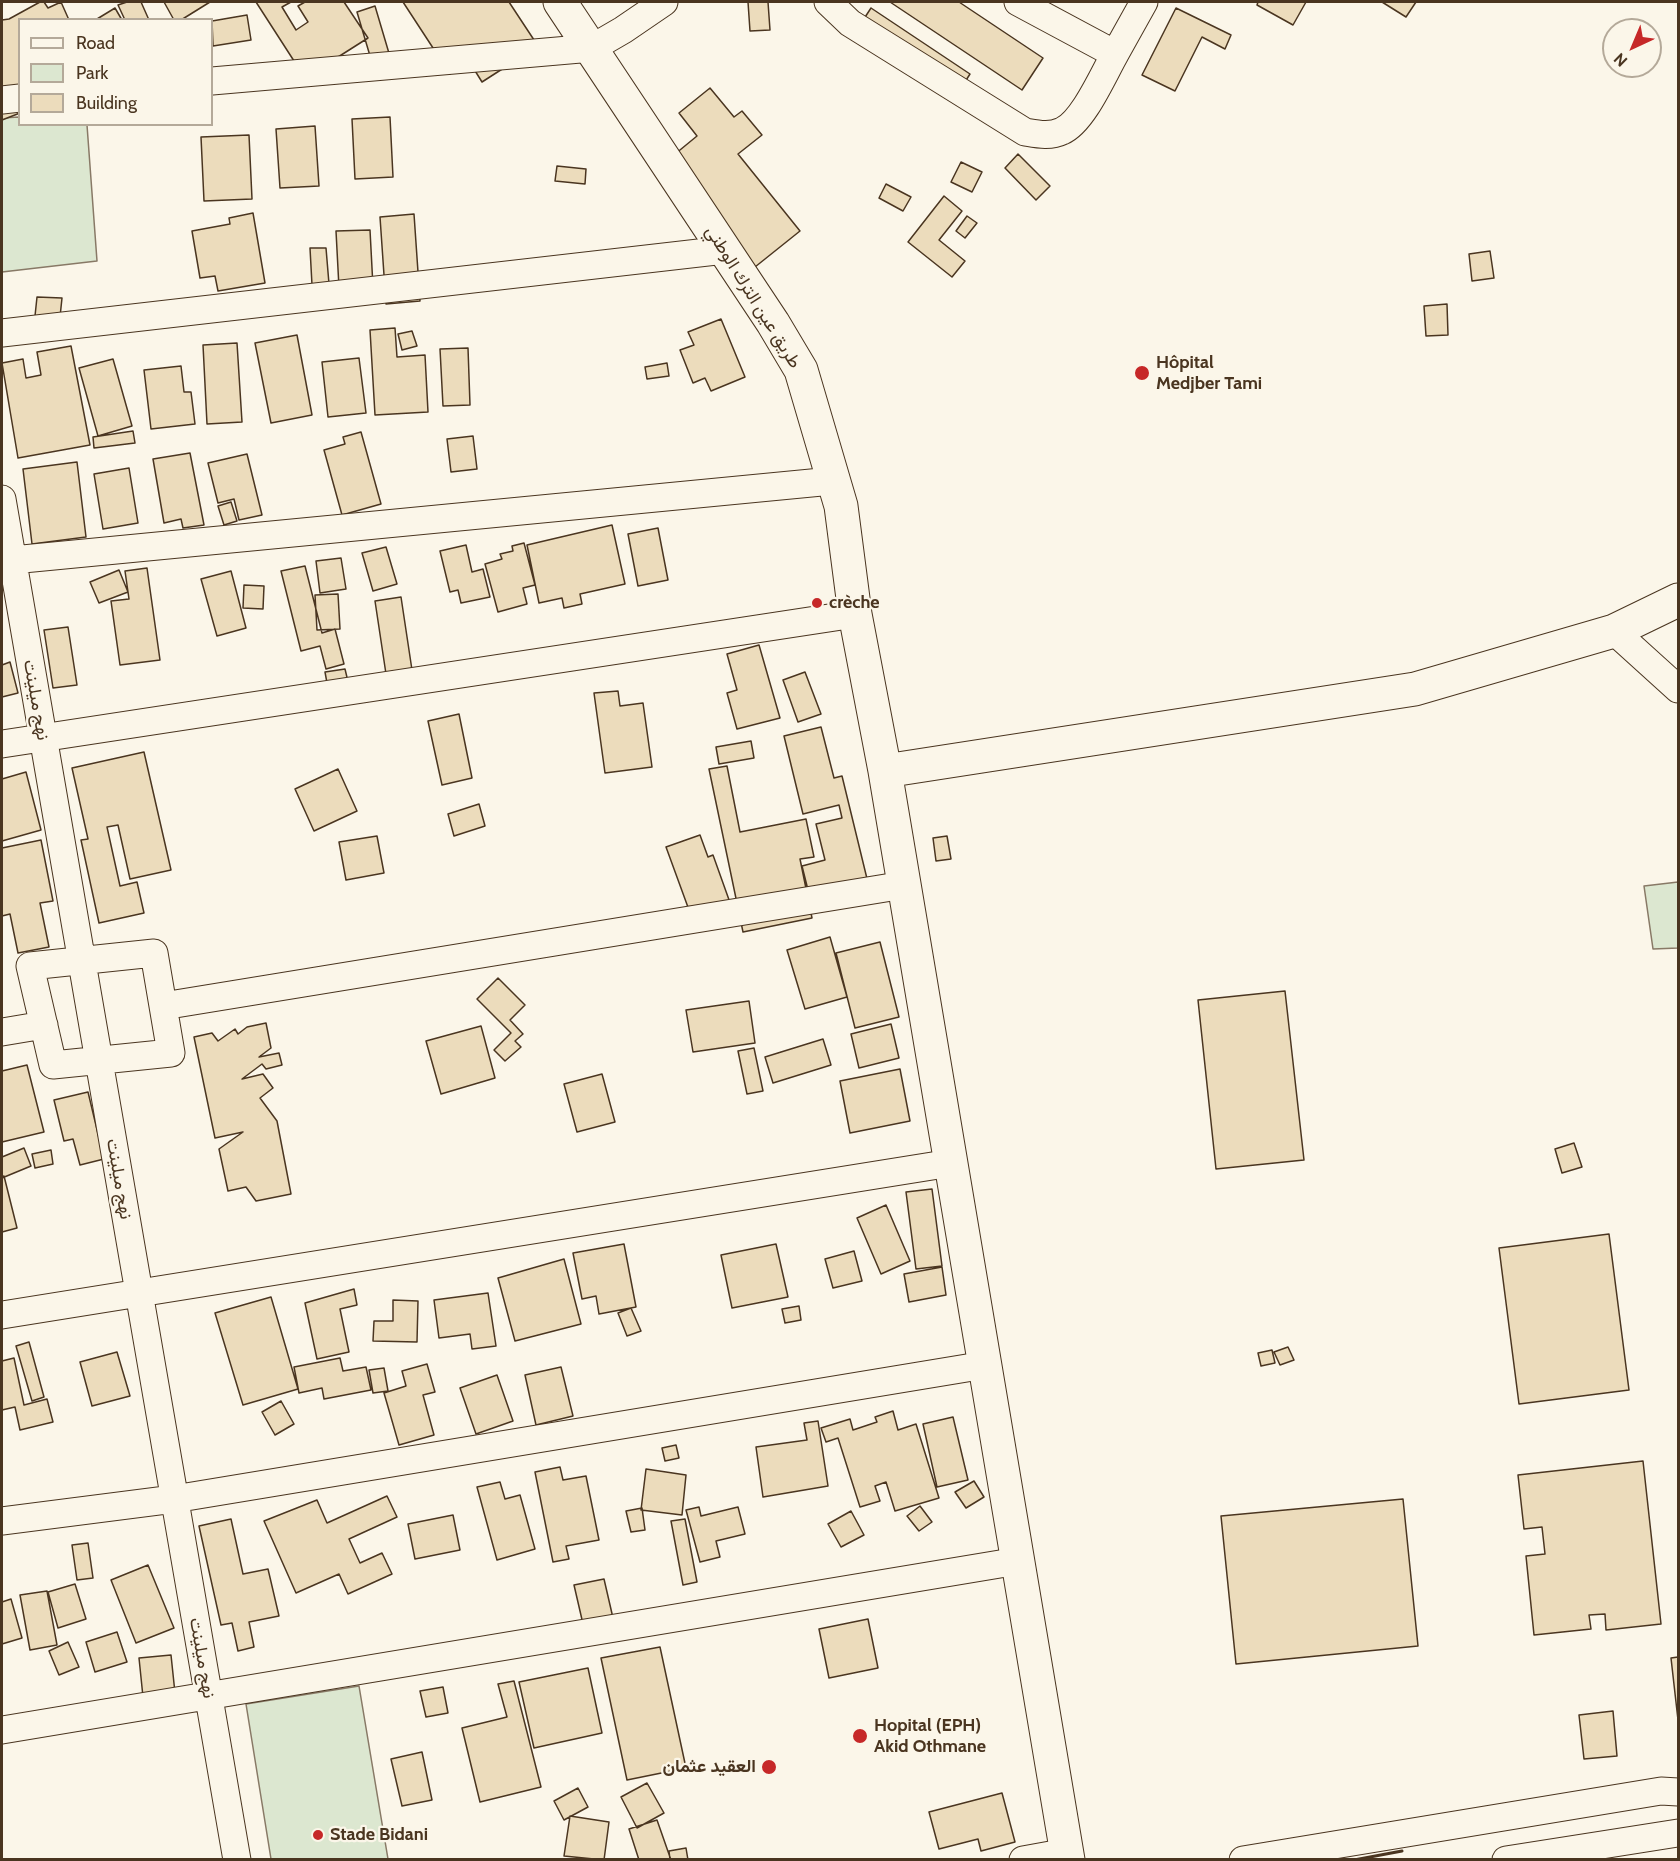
<!DOCTYPE html>
<html>
<head>
<meta charset="utf-8">
<style>
	body { margin:0 }
	#map { position:relative; width:1680px; height:1861px; overflow:hidden; background:#fbf6e9; font-family:Cabin,sans-serif }
	canvas { display:block }
	.frame { position:absolute; inset:0; border:3px solid #4a3520; pointer-events:none }
	.legend { position:absolute; left:18px; top:18px; width:195px; height:108px; box-sizing:border-box; background:#fbf6e9; border:2px solid #b4a999; margin:0; padding:8px 10px; list-style:none; font-size:18px; color:#4a3520 }
	.legend li { display:flex; align-items:center; gap:12px; height:30px }
	.legend b { width:30px; border:2px solid #b4a999 }
	.north { position:absolute; left:1602px; top:18px; width:60px; height:60px; box-sizing:border-box; background:#fbf6e9; border:2px solid #b4a999; border-radius:50%; rotate:224deg; font-size:16px; font-weight:700; line-height:24px; text-align:center; color:#4a3520 }
	.north::after { content:''; display:block; margin:auto; width:21px; height:27px; background:#c62828; clip-path:polygon(50% 0,100% 100%,50% 72%,0 100%) }
</style>
</head>
<body>
<div id="map">
<canvas width="1680" height="1861"></canvas>
<div class="frame"></div>
<ul class="legend">
<li><b style="height:8px;background:#fbf6e9"></b>Road</li>
<li><b style="height:16px;background:#dce7d0"></b>Park</li>
<li><b style="height:16px;background:#ecdcbc"></b>Building</li>
</ul>
<div class="north">N</div>
</div>
<script>
const g = document.querySelector('canvas').getContext('2d');
g.lineJoin = 'round';
function paint(path, color) { g.fillStyle = color; g.fill(path, 'evenodd'); }
function trace(path, color, width, dash) { g.strokeStyle = color; g.lineWidth = width; g.lineCap = dash ? 'butt' : 'round'; g.setLineDash(dash || []); g.stroke(path); }
function write(font, color, halo, rows, align = 'center') {
  g.font = font + ' Cabin,Vazirmatn,sans-serif'; g.lineWidth = 4.5; g.setLineDash([]); g.textBaseline = 'middle'; g.strokeStyle = halo; g.fillStyle = color; for (const [text, x, y, turn = 0] of rows) {
    g.save(); g.translate(x, y); g.rotate((+turn || 0) * Math.PI / 180); g.textAlign = isNaN(turn) ? turn : align; if (halo) g.strokeText(text, 0, 0); g.fillText(text, 0, 0); g.restore();
  }
}
const green = new Path2D(`
	M19,117L20,124L87,125L97,261L2,272V118Z
	M1678,882V948L1653,949L1644,886Z
	M359,1686L388,1859H271L246,1704Z`);
paint(green, '#dce7d0');
trace(green, '#887966', 1.5);
const building = new Path2D(`
	M40,2H44L48,8L61,2L69,20H20V113L2,120V20L9,19Z
	M127,2H141L149,20H125L118,5Z
	M164,2H210L181,20H174Z
	M256,2H291L282,7L296,30L308,22L298,6L305,2H344L368,38L305,78Z
	M403,2H509L538,46L482,82L469,61L450,74Z
	M748,2H768L770,30L750,31Z
	M890,2H959L1043,58L1022,90Z
	M1258,2H1306L1293,25L1257,5Z
	M1382,2H1416L1406,17Z
	M375,6L391,60L373,66L357,12Z
	M115,8L122,20H97V19Z
	M871,8L970,74L956,96L856,31Z
	M1176,8L1231,35L1225,49L1202,37L1175,91L1142,75Z
	M247,15L251,40L213,46L212,21Z
	M710,88L734,117L742,111L762,135L738,154L800,231L755,267L669,159L697,136L679,113Z
	M390,117L393,177L355,179L352,119Z
	M315,126L319,186L280,188L276,129Z
	M249,135L252,199L204,201L201,137Z
	M1018,154L1050,186L1036,200L1005,168Z
	M961,162L982,172L972,192L951,182Z
	M557,166L586,169L585,184L555,181Z
	M886,184L911,197L903,211L879,198Z
	M944,196L962,211L939,240L965,261L952,277L908,242Z
	M253,213L265,283L218,291L215,276L200,278L192,231L230,224L229,218Z
	M414,214L420,301L386,304L380,217Z
	M967,216L977,223L965,238L956,231Z
	M370,230L373,287L339,288L336,231Z
	M310,248H326L329,284L312,285Z
	M1490,251L1494,278L1472,281L1469,254Z
	M37,297L62,298L60,317L35,316Z
	M1447,304L1448,335L1426,336L1424,306Z
	M721,319L745,377L711,391L705,378L693,383L680,350L694,345L688,332Z
	M395,328L397,357L425,355L428,412L375,415L370,330Z
	M412,331L417,346L402,350L398,334Z
	M297,335L312,415L271,423L255,343Z
	M237,343L242,422L207,424L203,345Z
	M71,346L90,445L18,458L2,363L23,359L26,378L41,375L37,352Z
	M468,348L470,405L443,406L440,349Z
	M359,358L366,413L328,417L322,362Z
	M113,359L132,426L98,436L79,368Z
	M667,363L669,376L647,379L645,367Z
	M181,366L184,392H191L195,424L151,429L144,370Z
	M133,431L135,443L94,448L93,437Z
	M361,432L381,504L342,515L324,450L345,444L343,437Z
	M473,436L477,469L451,472L447,439Z
	M190,453L204,525L183,528L181,519L164,523L153,459Z
	M247,454L262,515L239,520L234,499L218,503L208,463Z
	M77,462L86,537L32,544L23,469Z
	M129,468L138,523L103,529L94,474Z
	M231,502L237,521L224,525L218,506Z
	M612,525L625,584L580,594L582,604L564,608L562,598L539,603L527,545Z
	M658,528L668,580L638,586L628,534Z
	M524,543L535,585L523,588L527,604L498,612L485,564L502,559L500,554L513,551L512,546Z
	M466,545L472,572L483,569L490,597L461,603L458,590L450,592L440,551Z
	M386,547L397,584L373,591L362,553Z
	M341,558L346,589L320,593L316,561Z
	M305,566L322,633L335,629L344,664L326,669L320,646L301,651L281,571Z
	M147,568L160,660L120,665L111,601L129,599L125,571Z
	M119,570L128,592L99,603L90,582Z
	M231,571L246,628L217,636L201,579Z
	M244,585L264,586L263,609L243,608Z
	M338,594L340,629L317,630L315,595Z
	M401,597L412,670L386,674L375,601Z
	M68,627L77,685L53,688L44,630Z
	M759,645L780,718L737,729L727,693L737,690L727,654Z
	M10,662L18,693L2,697V665Z
	M345,669L350,690L329,694L325,672Z
	M805,672L821,714L798,722L783,680Z
	M618,691L620,706L643,703L652,767L605,773L594,693Z
	M459,714L472,778L442,785L428,721Z
	M821,727L834,778L842,776L870,891L812,906L802,866L825,860L816,824L842,818L839,805L803,814L784,736Z
	M751,741L754,758L719,764L716,747Z
	M144,752L171,870L130,879L118,825L107,827L120,886L137,882L144,913L99,923L81,840L88,839L72,768Z
	M727,766L740,832L806,819L814,857L800,859L812,918L743,932L709,769Z
	M338,769L357,811L314,831L295,789Z
	M26,772L41,830L2,841V779Z
	M479,804L485,826L454,836L448,814Z
	M700,835L708,857L713,855L733,911L689,910L666,847Z
	M377,836L384,873L346,880L339,842Z
	M947,836L951,859L936,861L933,838Z
	M41,840L53,901L40,903L49,947L18,953L10,914L2,916V848Z
	M830,937L847,997L805,1009L787,950Z
	M880,942L899,1017L855,1028L836,953Z
	M498,978L525,1005L510,1020L523,1034L515,1041L521,1047L505,1061L494,1050L511,1033L477,999Z
	M1285,991L1304,1160L1216,1169L1198,1000Z
	M749,1001L755,1043L693,1052L686,1010Z
	M266,1023L271,1048L259,1057L279,1053L282,1065L266,1069L262,1064L242,1079L263,1074L273,1088L260,1098L277,1121L291,1194L256,1201L246,1187L228,1191L219,1149L243,1132L215,1138L194,1037L212,1033L218,1041L235,1029L238,1034L247,1027Z
	M891,1024L899,1058L859,1068L851,1034Z
	M481,1026L495,1078L441,1094L426,1041Z
	M823,1039L831,1065L773,1083L765,1057Z
	M754,1048L763,1091L747,1094L738,1051Z
	M27,1065L44,1132L2,1142V1071Z
	M900,1069L910,1121L850,1133L840,1081Z
	M602,1074L615,1122L577,1132L564,1084Z
	M88,1092L104,1159L80,1165L73,1139L64,1141L54,1100Z
	M1574,1143L1582,1167L1562,1173L1555,1149Z
	M24,1148L31,1166L2,1178V1157Z
	M51,1150L53,1164L35,1168L32,1154Z
	M4,1176L17,1228L2,1232V1177Z
	M932,1189L942,1266L916,1269L906,1192Z
	M886,1205L910,1261L881,1274L857,1218Z
	M1609,1234L1629,1390L1519,1404L1499,1248Z
	M624,1244L636,1307L599,1314L596,1296L582,1299L573,1253Z
	M776,1244L788,1297L732,1308L721,1255Z
	M854,1251L862,1281L833,1288L825,1259Z
	M564,1259L581,1324L515,1341L498,1278Z
	M942,1267L946,1295L909,1302L904,1274Z
	M354,1289L357,1305L340,1309L349,1352L317,1359L305,1303Z
	M488,1293L496,1346L472,1349L470,1334L439,1338L434,1300Z
	M271,1297L298,1389L243,1405L215,1313Z
	M393,1300L418,1301L417,1342L373,1341L374,1321H393Z
	M799,1306L801,1320L785,1323L782,1309Z
	M631,1308L641,1331L627,1336L618,1313Z
	M29,1342L44,1397L32,1401L16,1346Z
	M1288,1347L1294,1360L1280,1365L1274,1352Z
	M1272,1350L1275,1363L1261,1366L1258,1353Z
	M117,1352L130,1396L92,1406L80,1362Z
	M14,1358L24,1405L47,1399L53,1422L20,1430L15,1407L2,1410V1361Z
	M340,1358L343,1371L366,1367L371,1390L324,1399L322,1388L299,1393L294,1367Z
	M427,1364L435,1392L423,1395L434,1435L399,1445L384,1393L406,1386L402,1371Z
	M561,1367L573,1416L536,1425L525,1375Z
	M384,1368L388,1391L373,1393L369,1370Z
	M497,1375L513,1421L476,1434L460,1388Z
	M281,1401L294,1424L275,1435L262,1412Z
	M893,1411L898,1430L916,1424L939,1498L895,1511L886,1482L875,1486L880,1501L860,1507L838,1438L826,1442L821,1428L850,1419L853,1430L877,1422L875,1417Z
	M953,1417L968,1480L937,1487L923,1424Z
	M818,1421L828,1486L763,1497L756,1447L807,1440L804,1423Z
	M676,1445L679,1458L665,1461L662,1448Z
	M1643,1461L1661,1624L1606,1630L1605,1614L1589,1615L1591,1629L1534,1635L1526,1556L1545,1554L1542,1527L1524,1529L1518,1475Z
	M560,1467L563,1480L586,1476L599,1540L566,1546L569,1559L553,1562L535,1472Z
	M646,1469L686,1475L682,1515L641,1510Z
	M974,1481L984,1497L966,1508L955,1492Z
	M500,1482L505,1499L520,1495L535,1549L497,1560L477,1487Z
	M387,1496L397,1517L349,1539L360,1563L382,1553L392,1574L348,1594L339,1574L296,1593L264,1521L317,1500L327,1523Z
	M1403,1499L1418,1646L1236,1664L1221,1516Z
	M920,1506L932,1522L919,1531L907,1516Z
	M699,1507L701,1516L738,1507L745,1534L716,1541L720,1557L700,1562L686,1510Z
	M642,1508L645,1530L631,1532L626,1511Z
	M851,1511L864,1535L841,1547L828,1524Z
	M453,1515L460,1550L415,1559L408,1524Z
	M231,1519L243,1574L268,1569L279,1616L249,1622L254,1647L238,1651L232,1623L221,1625L199,1526Z
	M685,1519L697,1582L683,1585L671,1521Z
	M88,1543L93,1578L77,1580L72,1545Z
	M148,1565L174,1628L136,1643L111,1580Z
	M604,1579L613,1618L583,1624L574,1585Z
	M75,1584L86,1619L58,1628L48,1592Z
	M47,1591L57,1645L30,1650L20,1595Z
	M11,1599L22,1638L2,1644V1602Z
	M868,1619L878,1668L829,1678L819,1629Z
	M117,1632L127,1662L95,1672L86,1642Z
	M68,1642L79,1667L59,1675L49,1651Z
	M660,1647L686,1768L627,1780L601,1658Z
	M171,1655L175,1693L143,1697L139,1658Z
	M1678,1657V1720L1671,1658Z
	M588,1668L602,1733L534,1748L519,1682Z
	M514,1681L541,1787L480,1802L462,1728L507,1717L498,1684Z
	M443,1687L448,1713L426,1717L420,1691Z
	M1613,1711L1617,1756L1584,1759L1579,1715Z
	M422,1752L432,1800L402,1806L391,1759Z
	M647,1783L664,1813L637,1828L621,1797Z
	M578,1788L588,1807L564,1820L554,1801Z
	M1002,1793L1015,1842L981,1851L978,1839L939,1849L929,1812Z
	M570,1816L609,1822L604,1860L564,1856Z
	M657,1820L671,1860H639L629,1829Z
	M686,1848L688,1860H670L669,1851Z`);
paint(building, '#ecdcbc');
trace(building, '#4a3520', 1.5);
const minor = new Path2D(`
	M828,2L850,23L1025,132C1037,134 1050,137 1062,131C1083,122 1103,75 1115,54
	M1018,2L1115,54L1144,2
	M212,81L592,48L623,30L664,2
	M2,100L20,98
	M2,333L725,250
	M2,499L237,1860
	M2,561L832,481
	M1614,631L1678,689
	M2,744L855,614
	M154,953L171,1053L53,1065L30,966Z
	M163,1006L904,885
	M2,1032L44,1025
	M2,1315L951,1163
	M2,1521L174,1499L985,1365
	M2,1730L1018,1561
	M1023,1860L1067,1852
	M1243,1860L1661,1791L1678,1792
	M1506,1860L1678,1833`);
const major = new Path2D(`
	M560,2L773,323L801,370L841,506L855,614L885,771L1068,1860
	M885,771L1415,689L1614,631L1678,600`);
trace(minor, '#4a3520', 29);
trace(major, '#4a3520', 35);
trace(minor, '#fbf6e9', 27);
trace(major, '#fbf6e9', 33);
trace(new Path2D(`
	M1354,1860L1402,1851`), '#4a3520', 3);
for (const [x, y, r, color] of [
	[1142,373,8,"#c62828"],
	[817,603,6,"#c62828"],
	[860,1736,8,"#c62828"],
	[769,1767,8,"#c62828"],
	[318,1835,6,"#c62828"]
]) { const dot = new Path2D(); dot.arc(x, y, r, 0, 2 * Math.PI); g.fillStyle = color; g.fill(dot); trace(dot, '#fbf6e9', 2); }
write('18px', '#4a3520', '#fbf6e9', [
	["طريق عين الترك الوطني",753,297,58],
	["نهج ميلينت",36,700,80],
	["نهج ميلينت",119,1179,80],
	["نهج ميلينت",202,1658,80]
]);
write('bold 18px', '#4a3520', '#fbf6e9', [
	["Hôpital",1156,363],
	["Medjber Tami",1156,384],
	["crèche",829,603],
	["Hopital (EPH)",874,1726],
	["Akid Othmane",874,1747],
	["العقيد عثمان",756,1767,"right"],
	["Stade Bidani",330,1835]
], 'left');
</script>
</body>
</html>
